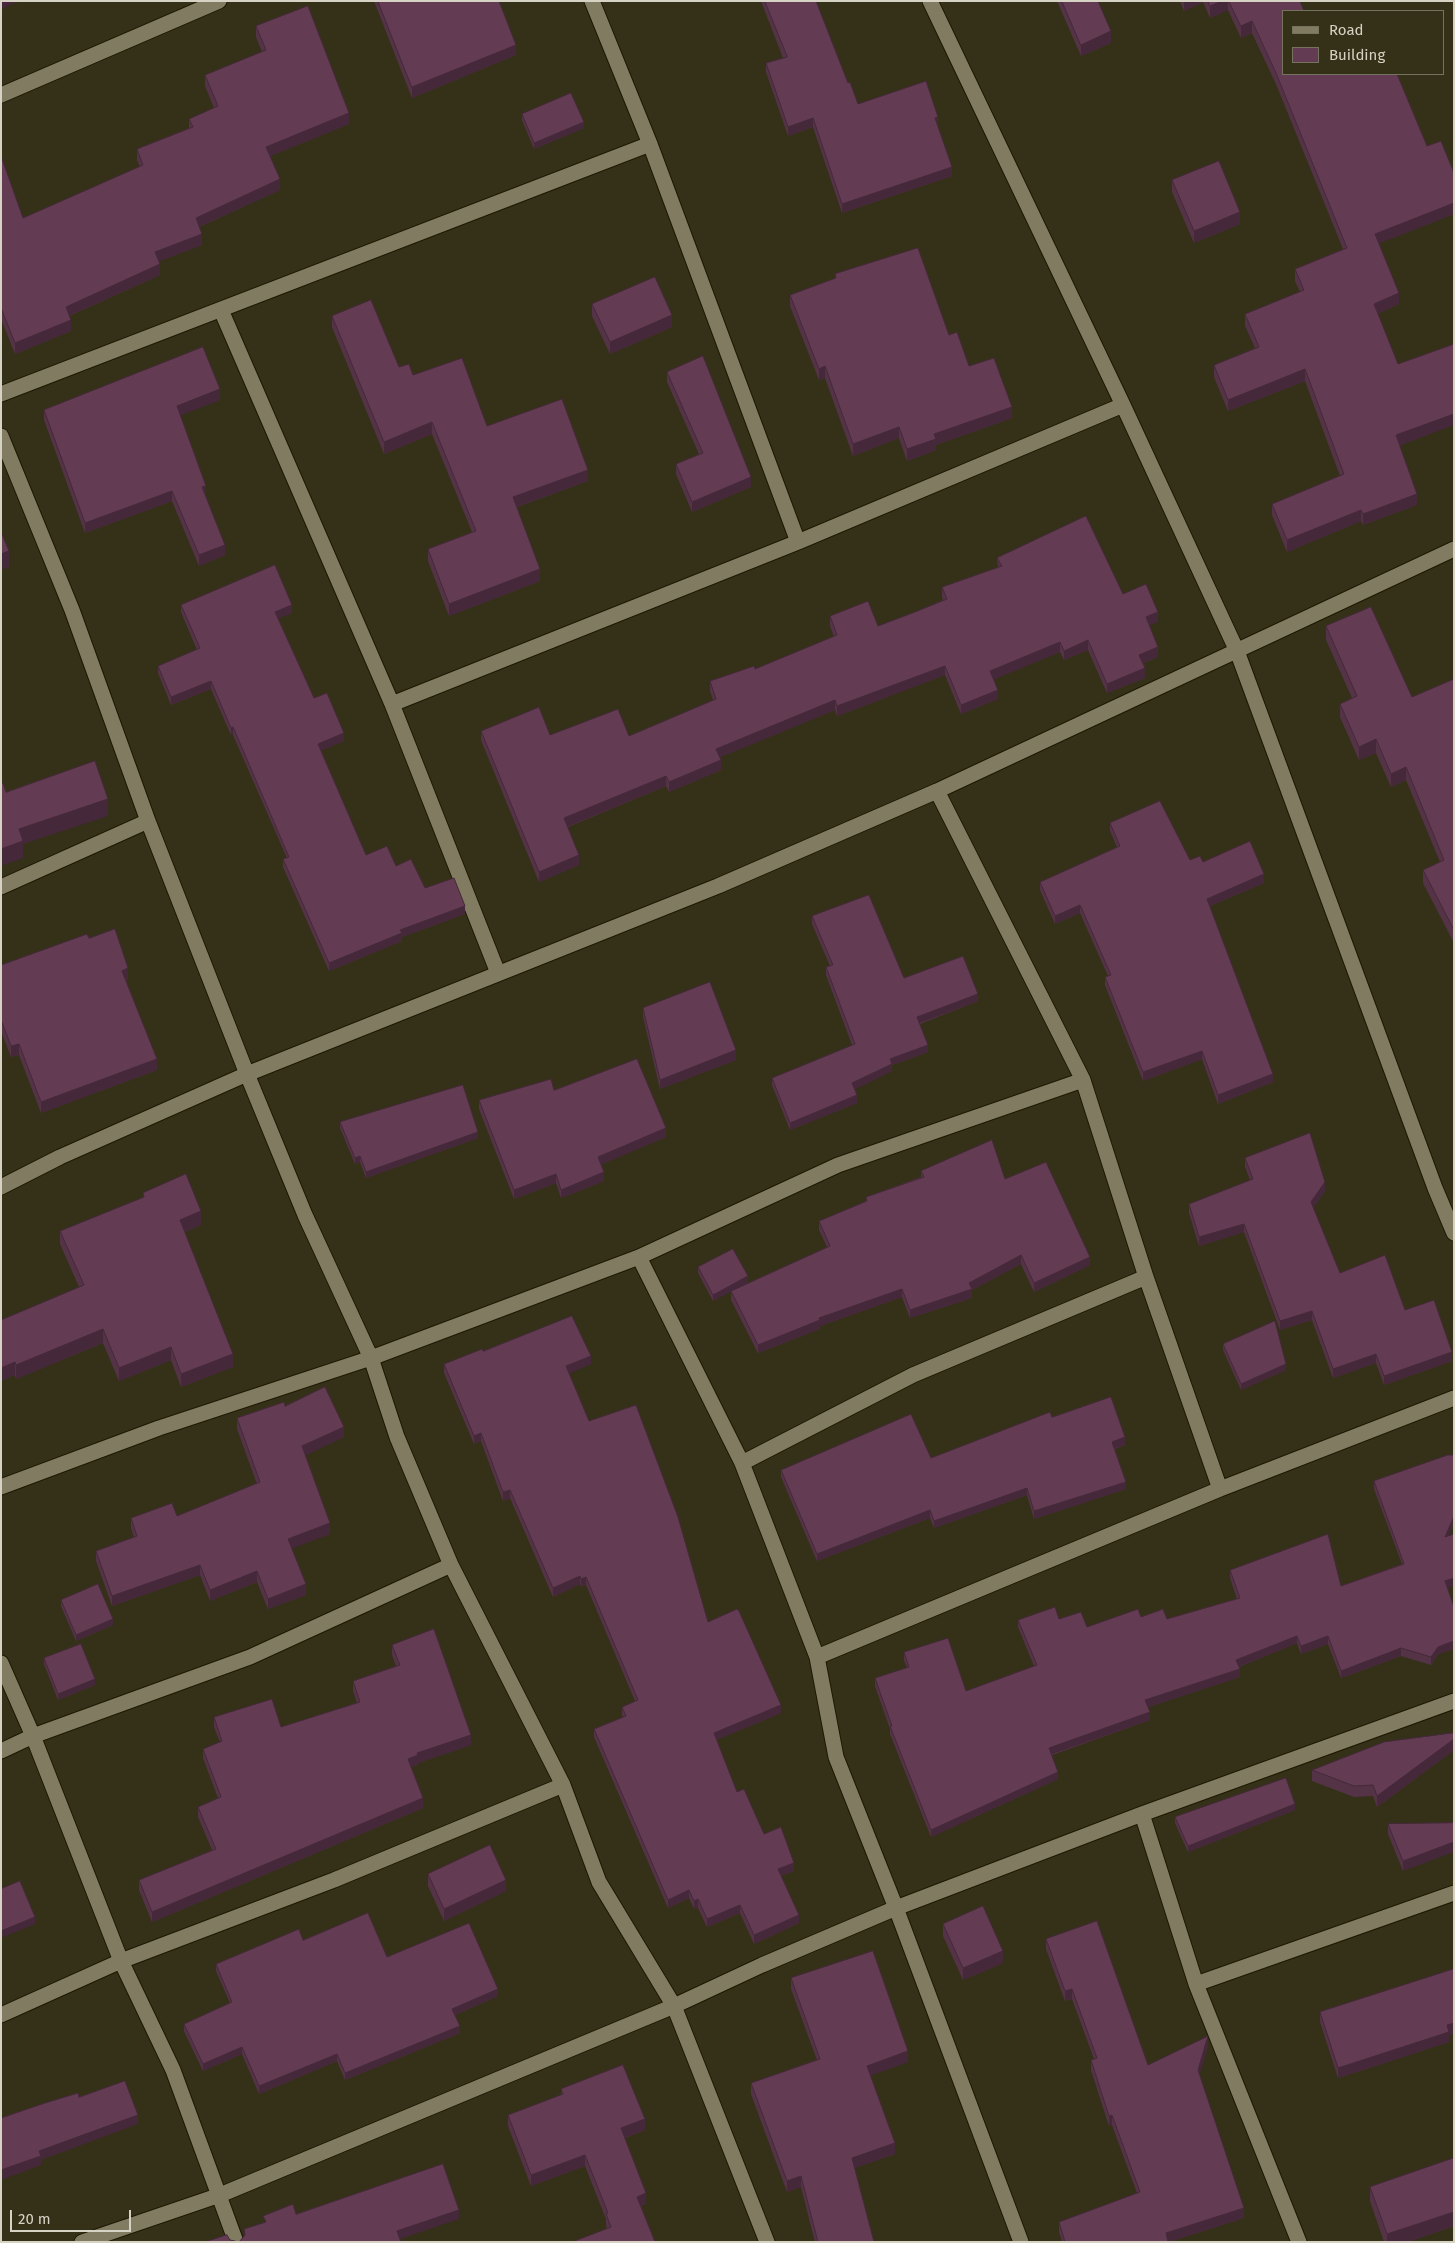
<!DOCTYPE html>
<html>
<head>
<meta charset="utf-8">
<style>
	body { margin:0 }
	#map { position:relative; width:1455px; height:2243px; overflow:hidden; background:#353118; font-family:"Fira Sans",sans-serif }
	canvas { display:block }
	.frame { position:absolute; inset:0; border:2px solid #d6d3c5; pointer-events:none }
	.legend { position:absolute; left:1282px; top:10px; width:162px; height:65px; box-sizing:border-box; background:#353118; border:1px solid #75725d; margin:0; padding:6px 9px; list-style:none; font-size:15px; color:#d6d3c5 }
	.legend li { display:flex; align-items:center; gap:10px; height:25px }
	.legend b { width:25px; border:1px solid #75725d }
	.scale { position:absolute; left:10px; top:2210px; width:121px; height:22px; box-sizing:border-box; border:2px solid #d6d3c5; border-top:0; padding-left:6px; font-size:15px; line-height:18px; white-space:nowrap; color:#d6d3c5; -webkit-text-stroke:4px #353118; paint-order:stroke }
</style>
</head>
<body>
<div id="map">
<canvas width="1455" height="2243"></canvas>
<div class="frame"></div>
<ul class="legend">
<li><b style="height:6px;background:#817c61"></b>Road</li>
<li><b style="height:14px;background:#633b53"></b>Building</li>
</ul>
<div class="scale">20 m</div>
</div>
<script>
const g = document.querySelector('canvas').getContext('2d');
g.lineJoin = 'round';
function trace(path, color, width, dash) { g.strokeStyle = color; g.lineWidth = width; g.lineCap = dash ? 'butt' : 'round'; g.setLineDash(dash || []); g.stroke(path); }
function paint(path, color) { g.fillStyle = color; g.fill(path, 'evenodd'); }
const minor = new Path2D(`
	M592,1L650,144L798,542
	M930,1L1123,405L1237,651L1435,1188L1454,1233
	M1,95L219,1
	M221,310L392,704L498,973
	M1,394L650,144
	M1,436L72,610L148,821L247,1074L305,1215L371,1358L397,1437L451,1565L563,1785L599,1882L674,2006L767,2242
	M392,704L798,542L1123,405
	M937,791L1083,1080L1146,1277L1220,1489
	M1,887L148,821
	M1,1187L60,1157L247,1074L718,886L937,791L1454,549
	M639,1257L742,1463L817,1657L836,1757L896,1908L1021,2242
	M742,1463L913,1375L1146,1277
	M1,1487L159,1428L371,1358L639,1257L838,1165L1083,1080
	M817,1657L1220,1489L1454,1398
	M1,1663L33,1736L121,1961L173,2070L236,2242
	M1,1751L33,1736L250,1657L451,1565
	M1142,1814L1196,1984L1454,1893
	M1196,1984L1299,2242
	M1,2015L121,1961L334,1880L563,1785
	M82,2242L220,2195L674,2006L762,1965L896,1908L1142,1814L1454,1701`);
trace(minor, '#1d1802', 17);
trace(minor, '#817c61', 15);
paint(new Path2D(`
	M374,1H499L516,55L412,98Z
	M761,1H816L848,83L858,104L938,126L952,176L842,213L813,127L788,136L766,72V63L783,58Z
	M1057,1H1098L1111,43L1081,56Z
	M1180,1H1300L1284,74L1427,146L1454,173V214L1379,243L1399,304L1377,314L1399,445L1417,505L1363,525L1361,521L1287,552L1272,515V504L1340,476L1305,381L1228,411L1214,377V365L1255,348L1245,326V314L1300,292L1295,281V269L1343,249L1276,84L1252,33L1241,38L1228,10L1210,18L1203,2L1184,11Z
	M256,26L349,124L270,156L280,190L199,227L202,245L159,261L160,275L69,316L71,331L15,354L1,319V156L23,218L140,167L137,160V149L189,128V119L214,108L205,86V75L262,52L256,37Z
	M522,114L584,128L534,149L522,120Z
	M1172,180L1240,224L1194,243L1172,192Z
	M835,274L969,366L1012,418L936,445V450L907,461L899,438L853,456L825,378L819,380L790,306V295L835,278Z
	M592,304L672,327L610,354L592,316Z
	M332,316L399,367L413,375L487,426L588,481L517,507L540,581L449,616L428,561V549L472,532L432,434L384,454L332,327Z
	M667,372L751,487L692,512L676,474V464L699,454L667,382Z
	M220,400L180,415L225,555L199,566L172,501L85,533L44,420V410Z
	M997,558L1123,594L1158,622L1149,625L1158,657L1143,663L1145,678L1107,693L1088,650L1064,660L1060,652L994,679L998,699L961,714L945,675L837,716L835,710L720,757L721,770L669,792L666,786L568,827L579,865L539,882L481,740V731L550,735L629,736L713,700L710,691V681L755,669L834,637L830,626V616L878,626L915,612L943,600L942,597V587L998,568Z
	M181,605L292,613L278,618L314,698L344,741L321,750L366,855L396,866L425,888L465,914L402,937V941L329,971L283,867V859L287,858L233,735H231L211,689L171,705L158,673V666L197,650L181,612Z
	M1326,626L1412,697L1454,679V943L1423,883V870L1440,862L1406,780L1391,787L1376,753L1359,760L1340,717V704L1352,698L1326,640Z
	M1110,823L1190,860L1203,862L1264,883L1210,906L1273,1082L1218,1104L1202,1059L1143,1081L1105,985V977L1108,976L1080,913L1055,924L1040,890V882L1117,847L1110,831Z
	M812,916L904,978L978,1001L920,1024L928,1052L892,1065V1071L854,1089L857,1103L790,1130L772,1085V1078L852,1045L826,975V967L830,966L812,924Z
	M89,938L128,979L126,980L157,1070L41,1113L19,1055L11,1057L1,1031V965Z
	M643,1008L736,1060L660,1089L643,1017Z
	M554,1090L666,1137L601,1164L604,1181L561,1198L556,1183L514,1199L479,1109V1100Z
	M340,1122L478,1138L366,1178L360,1162L355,1164L340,1128Z
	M1245,1158L1325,1191L1313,1208L1340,1273L1405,1310L1452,1361L1384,1385L1376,1363L1333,1378L1312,1320L1280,1330L1244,1232L1199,1246L1189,1213V1204L1250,1180L1245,1167Z
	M921,1171L1005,1179L1090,1265L1034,1292L1021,1264L972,1290V1298L910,1318L902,1297L820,1326V1329L758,1353L731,1300V1291L713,1301L698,1273V1267L748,1283L733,1290L827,1247L819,1230V1221L866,1201V1197L921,1177Z
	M143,1193L201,1225L185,1232L233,1367L181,1387L171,1360L119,1381L103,1343L16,1379L15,1375L1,1381V1320L79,1287L60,1244V1231L143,1198Z
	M1223,1344L1286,1370L1241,1390L1223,1350Z
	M483,1351L591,1364L569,1373L589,1421L708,1622L781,1713L716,1740L737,1792L764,1834L794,1871L781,1876L799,1923L754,1944L740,1913L707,1927L698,1908L694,1909L689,1898L668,1908L594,1737V1729L623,1717L622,1715V1707L635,1701L586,1585L581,1587L580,1584L553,1597L510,1498L503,1501L481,1441L474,1444L444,1373V1364Z
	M285,1406L344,1437L305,1455L330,1534L291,1548L306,1595L268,1609L257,1582L210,1601L200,1575L112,1606L96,1561V1551L134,1538L131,1528V1518L177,1516L257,1484L237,1429V1418Z
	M1052,1417L1125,1445L1115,1449L1126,1489L1034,1519L1027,1495L934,1528L930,1518L817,1561L781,1477V1470L931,1458Z
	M1374,1481L1449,1536L1447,1588L1454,1607V1649L1438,1654L1431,1665L1401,1656L1341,1678L1328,1644L1301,1654L1297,1643L1239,1667L1240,1677L1148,1707L1150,1720L1052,1755L1058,1779L931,1837L890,1734V1729L875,1686V1678L907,1668L904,1660V1652L966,1691L1034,1666L1018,1627V1620L1059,1619L1087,1627L1141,1617L1167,1619L1237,1599L1230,1578V1570L1341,1586L1402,1564L1374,1489Z
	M61,1600L113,1625L76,1641L61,1606Z
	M392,1645L471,1745L418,1763V1765L411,1767L423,1808L152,1922L139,1890V1880L212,1850L198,1817V1807L218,1798L203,1758V1749L220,1742L214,1727V1717L281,1727L357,1703L353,1691V1681L396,1666L392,1655Z
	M44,1658L95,1685L58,1700L44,1664Z
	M1454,1733V1750L1377,1807L1373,1796L1354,1797L1312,1781V1770Z
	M1295,1810L1188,1852L1175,1823V1817Z
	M1454,1823L1403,1871L1388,1834V1824Z
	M428,1874L506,1891L444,1921L428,1886Z
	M943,1924L1003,1963L963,1980L943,1936Z
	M1046,1939L1148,2065L1208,2046L1199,2075L1244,2218L1169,2242H1062L1059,2232V2222L1137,2193L1112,2125L1109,2126L1091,2070V2060L1094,2059L1072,1999L1065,2001L1046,1949Z
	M303,1940L387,1957L498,1996L455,2015L460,2033L345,2080L337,2061L259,2094L242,2054L203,2071L184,2031V2024L230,2003L216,1971V1964Z
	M1454,1969V2033L1449,2035V2042L1338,2078L1320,2022V2012Z
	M791,1978L908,2062L870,2075L895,2154L854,2168L874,2242H815L801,2187L787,2192L751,2094V2083L817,2060L791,1989Z
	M561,2089L645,2130L625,2138L646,2204L641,2206L655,2242L607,2229L606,2225V2219L585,2166L531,2186L508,2126V2115L561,2095Z
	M1370,2187L1454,2226L1408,2242H1384L1370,2201Z`), '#553347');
paint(new Path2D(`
	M1,1H19L1,9Z
	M1184,1H1203V2L1184,11Z
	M1222,1H1228V10L1210,18V6Z
	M1252,21V33L1241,38V26Z
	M1111,31V43L1081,56V45Z
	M516,45V55L412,98V87Z
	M349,113V124L266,158V147Z
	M938,117V127L935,118Z
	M813,118V127L788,136V127Z
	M584,122V128L534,149V143Z
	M952,167V176L842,213V204Z
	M280,179V190L196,228V218Z
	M1454,203V214L1375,245V234Z
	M1240,212V224L1194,243V231Z
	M202,234V245L155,263V252Z
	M160,264V275L66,317V307Z
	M1399,293V304L1374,315V304Z
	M672,315V327L610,354V342Z
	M71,320V331L15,354V343Z
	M825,366V378L819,380V369Z
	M1305,369V381L1228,411V400Z
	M220,389V400L177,417V406Z
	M1012,407V418L936,445V450L907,461V449L934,434Z
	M1454,414V425L1396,447V435Z
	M432,422V434L384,454V442Z
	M899,427V438L853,456V444Z
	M588,470V481L513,508V497Z
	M751,477V487L692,512V502Z
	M206,486V496L202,487Z
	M172,491V501L85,533V523Z
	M1417,494V505L1363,525V514Z
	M1361,510V521L1287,552V540Z
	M225,545V555L199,566V555Z
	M9,551V567L1,570V554Z
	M540,569V581L449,616V604Z
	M292,605V613L275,620V612Z
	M1158,612V622L1146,627V617Z
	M1088,640V650L1064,660V651Z
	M1060,642V652L990,681V671Z
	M1158,647V657L1139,664V655Z
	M945,666V675L837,716V706Z
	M1145,668V678L1107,693V684Z
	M211,681V689L171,705V697Z
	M998,690V699L961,714V705Z
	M835,700V710L716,759V749Z
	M233,727V735H231V728Z
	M344,733V741L318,752V744Z
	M1376,739V753L1359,760V747Z
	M721,760V770L669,792V782Z
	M1406,767V780L1391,787V774Z
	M666,776V786L564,828V818Z
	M108,799V816L23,844V858L1,866V849L19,829Z
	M579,855V865L539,882V872Z
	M1264,874V883L1207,907V899Z
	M1080,905V913L1055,924V916Z
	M465,906V914L402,937V941L329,971V963L400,930Z
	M128,968V979L122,982V971Z
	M978,994V1001L917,1024V1017Z
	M19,1044V1055L11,1057V1046Z
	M928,1045V1052L892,1065V1071L852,1091V1083L890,1059Z
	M736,1050V1060L660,1089V1080Z
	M1202,1051V1059L1143,1081V1072Z
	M157,1059V1070L41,1113V1102Z
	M1273,1074V1082L1218,1104V1095Z
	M857,1095V1103L790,1130V1123Z
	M666,1128V1137L598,1166V1157Z
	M478,1132V1138L366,1178V1172Z
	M360,1156V1162L355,1164V1158Z
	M604,1172V1181L561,1198V1190Z
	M556,1174V1183L514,1199V1190Z
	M1325,1182V1191L1311,1211V1202Z
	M201,1211V1225L180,1234V1220Z
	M1244,1224V1232L1199,1246V1237Z
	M1021,1255V1264L972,1290V1298L910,1318V1310L969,1283Z
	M1090,1257V1265L1034,1292V1283Z
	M748,1276V1283L713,1301V1295Z
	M902,1289V1297L820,1326V1329L758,1353V1345L819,1318Z
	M1312,1311V1320L1280,1330V1321Z
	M103,1329V1343L16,1379V1365Z
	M171,1347V1360L119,1381V1368Z
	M1452,1352V1361L1384,1385V1376Z
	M233,1354V1367L181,1387V1374Z
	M1376,1354V1363L1333,1378V1369Z
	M591,1356V1364L566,1375V1366Z
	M15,1362V1375L1,1381V1368Z
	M1286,1364V1370L1241,1390V1384Z
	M344,1427V1437L302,1457V1446Z
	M481,1433V1441L474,1444V1436Z
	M1125,1437V1445L1112,1449V1442Z
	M1126,1482V1489L1034,1519V1511Z
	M1027,1488V1495L934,1528V1521Z
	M510,1490V1498L503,1501V1492Z
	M930,1510V1518L817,1561V1554Z
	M1454,1516V1523L1445,1545V1537Z
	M330,1523V1534L288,1550V1539Z
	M200,1565V1575L112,1606V1596Z
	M257,1571V1582L210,1601V1590Z
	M580,1576V1584L553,1597V1588Z
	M586,1577V1585L581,1587V1579Z
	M1454,1578V1586L1445,1589V1581Z
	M306,1584V1595L268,1609V1599Z
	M113,1619V1625L76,1641V1635Z
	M1297,1636V1643L1236,1668V1660Z
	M1328,1636V1644L1301,1654V1646Z
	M1454,1641V1649L1438,1654L1431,1665V1657L1438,1647Z
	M1401,1648V1656L1341,1678V1671Z
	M1240,1669V1677L1145,1708V1700Z
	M95,1679V1685L58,1700V1694Z
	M781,1705V1713L714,1741V1733Z
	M1150,1712V1720L1049,1755V1748Z
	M471,1735V1745L418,1763V1765L408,1768V1759L417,1753Z
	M1454,1739V1750L1377,1807V1796Z
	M1058,1772V1779L931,1837V1830Z
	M423,1798V1808L152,1922V1912Z
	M1295,1804V1810L1188,1852V1846Z
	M1454,1842V1852L1403,1871V1861Z
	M794,1863V1871L778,1877V1869Z
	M506,1880V1891L444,1921V1909Z
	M689,1890V1898L668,1908V1900Z
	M698,1899V1908L694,1909V1901Z
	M740,1905V1913L707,1927V1919Z
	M799,1915V1923L754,1944V1935Z
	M35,1917V1924L1,1938V1931Z
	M1003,1951V1963L963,1980V1968Z
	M498,1989V1996L452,2016V2009Z
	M1072,1989V1999L1065,2001V1991Z
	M1454,2023V2033L1449,2035V2042L1338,2078V2068Z
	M460,2026V2033L345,2080V2073Z
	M1208,2036V2046L1198,2080V2070Z
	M242,2047V2054L203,2071V2064Z
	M908,2051V2062L867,2077V2066Z
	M337,2054V2061L259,2094V2086Z
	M138,2115V2124L41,2160V2165L1,2180V2170L39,2151Z
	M1112,2115V2125L1109,2126V2116Z
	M645,2119V2130L621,2139V2128Z
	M895,2143V2154L852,2169V2158Z
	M585,2155V2166L531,2186V2175Z
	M801,2176V2187L787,2192V2181Z
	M646,2193V2204L637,2207V2197Z
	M1244,2208V2218L1169,2242H1166V2233Z
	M459,2210V2219L397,2240V2231Z
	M1454,2212V2226L1408,2242H1387V2234Z`), '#45293a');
const building = new Path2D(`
	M378,1H499L516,45L412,87Z
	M765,1H816L848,83L850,82L858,104L926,81L938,117L935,118L952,167L842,204L813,118L788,127L766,63L787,57Z
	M1062,1H1098L1111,31L1081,45Z
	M1208,1H1222L1210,6Z
	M1229,1H1300L1304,11H1284V74H1397L1427,146L1441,141L1454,173V203L1375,234L1399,293L1374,304L1398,364L1454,344V414L1396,435L1417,494L1363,514L1361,510L1287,540L1272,504L1344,474L1305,369L1228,400L1214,365L1259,347L1245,314L1304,290L1295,269L1347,248L1276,73L1252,21L1241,26Z
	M308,6L349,113L266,147L280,179L196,218L202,234L155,252L160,264L66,307L71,320L15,343L1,308V156L23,218L143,165L137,149L193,127L189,119L218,106L205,75L266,50L256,26Z
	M571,93L584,122L534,143L522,114Z
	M1219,161L1240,212L1194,231L1172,180Z
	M918,248L949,335L957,332L969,366L994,358L1012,407L934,434L936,439L907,449L899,427L853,444L825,366L819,369L790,295L836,278L835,274Z
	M655,277L672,315L610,342L592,304Z
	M371,300L399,367L409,364L413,375L462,358L487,426L562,399L588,470L513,497L540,569L449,604L428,549L476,531L432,422L384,442L332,316Z
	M203,347L220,389L177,406L206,486L202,487L225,545L199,555L172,491L85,523L44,410Z
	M703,356L751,477L692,502L676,464L703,453L667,372Z
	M1086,516L1123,594L1146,584L1158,612L1146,617L1158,647L1139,655L1145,668L1107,684L1088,640L1064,651L1060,642L990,671L998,690L961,705L945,666L837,706L835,700L716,749L721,760L669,782L666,776L564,818L579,855L539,872L481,731L539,707L550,735L618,709L629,736L716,699L710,681L754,666L755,669L837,635L830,616L868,601L878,626L915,612L947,599L942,587L1002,566L997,558Z
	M1,532L9,551L1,554Z
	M275,565L292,605L275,612L314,698L327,693L344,733L318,744L366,855L387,846L396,866L411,859L425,888L454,878L465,906L400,930L402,933L329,963L283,859L289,857L233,727L231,728L211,681L171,697L158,666L200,648L181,605Z
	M1371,607L1412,697L1454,679V930L1423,870L1444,860L1406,767L1391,774L1376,739L1359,747L1340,704L1357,696L1326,626Z
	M95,761L108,799L19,829L23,841L1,849V784L3,783L6,792Z
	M1160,801L1190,860L1200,856L1203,862L1250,841L1264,874L1207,899L1273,1074L1218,1095L1202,1051L1143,1072L1105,977L1111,975L1080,905L1055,916L1040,882L1120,846L1110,823Z
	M869,895L904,978L963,956L978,994L917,1017L928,1045L890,1059L892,1064L852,1083L857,1095L790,1123L772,1078L855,1044L826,967L833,965L812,916Z
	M115,929L128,968L122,971L157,1059L41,1102L19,1044L11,1046L1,1020V965L87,934L89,938Z
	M710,982L736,1050L660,1080L643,1008Z
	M637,1059L666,1128L598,1157L604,1172L561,1190L556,1174L514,1190L479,1100L551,1079L554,1090Z
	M463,1085L478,1132L366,1172L360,1156L355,1158L340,1122Z
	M1310,1133L1325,1182L1311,1202L1340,1273L1385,1255L1405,1310L1434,1300L1452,1352L1384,1376L1376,1354L1333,1369L1312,1311L1280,1321L1244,1224L1199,1237L1189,1204L1253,1179L1245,1158Z
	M992,1140L1005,1179L1046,1162L1090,1257L1034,1283L1021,1255L969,1283L972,1289L910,1310L902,1289L819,1318L820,1320L758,1345L731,1291L830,1246L819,1221L867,1201L866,1197L924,1177L921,1171Z
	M186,1174L201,1211L180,1220L233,1354L181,1374L171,1347L119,1368L103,1329L16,1365L15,1362L1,1368V1320L84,1285L60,1231L144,1197L143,1193Z
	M733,1249L748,1276L713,1295L698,1267Z
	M572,1316L591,1356L566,1366L589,1421L636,1405L678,1517L708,1622L737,1609L739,1611L781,1705L714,1733L737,1792L744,1789L764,1834L781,1827L794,1863L778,1869L799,1915L754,1935L740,1905L707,1919L698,1899L694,1901L689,1890L668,1900L594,1729L626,1716L622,1707L638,1700L586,1577L581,1579L580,1576L553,1588L510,1490L503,1492L481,1433L474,1436L444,1364L482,1349L483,1351Z
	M1275,1321L1286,1364L1241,1384L1223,1344Z
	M325,1387L344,1427L302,1446L330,1523L288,1539L306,1584L268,1599L257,1571L210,1590L200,1565L112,1596L96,1551L137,1536L131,1518L172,1503L177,1516L260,1482L237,1418L284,1402L285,1406Z
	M1111,1397L1125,1437L1112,1442L1126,1482L1034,1511L1027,1488L934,1521L930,1510L817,1554L781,1470L911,1414L931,1458L1050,1412L1052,1417Z
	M1448,1455H1454V1516L1445,1537L1454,1534V1578L1445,1581L1454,1607V1641L1438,1647L1431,1657L1401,1648L1341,1671L1328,1636L1301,1646L1297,1636L1236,1660L1240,1669L1145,1700L1150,1712L1049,1748L1058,1772L931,1830L890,1726H892L875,1678L909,1667L904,1652L948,1638L966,1691L1037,1665L1018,1620L1055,1607L1059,1619L1081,1612L1087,1627L1138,1609L1141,1617L1163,1609L1167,1619L1240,1598L1230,1570L1328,1534L1341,1586L1404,1564L1374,1481Z
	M98,1584L113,1619L76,1635L61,1600Z
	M434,1629L471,1735L417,1753L418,1755L408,1759L423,1798L152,1912L139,1880L216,1849L198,1807L221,1797L203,1749L222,1741L214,1717L272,1699L281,1727L360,1702L353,1681L400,1665L392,1645Z
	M81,1644L95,1679L58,1694L44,1658Z
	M1454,1733V1739L1377,1796L1373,1785L1354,1786L1312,1770L1384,1742Z
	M1286,1778L1295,1804L1188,1846L1175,1817Z
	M1454,1823V1842L1403,1861L1388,1824Z
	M490,1845L506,1880L444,1909L428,1874Z
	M20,1881L35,1917L1,1931V1889Z
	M983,1906L1003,1951L963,1968L943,1924Z
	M368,1913L387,1957L469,1923L498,1989L452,2009L460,2026L345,2073L337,2054L259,2086L242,2047L203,2064L184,2024L232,2002L216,1964L299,1929L303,1940Z
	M1097,1921L1148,2065L1208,2036L1198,2070L1244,2208L1166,2233L1168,2242H1065L1059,2222L1140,2192L1112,2115L1109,2116L1091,2060L1097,2058L1072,1989L1065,1991L1046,1939Z
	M873,1951L908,2051L867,2066L895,2143L852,2158L874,2242H818L801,2176L787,2181L751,2083L820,2059L791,1978Z
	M1454,1969V2023L1447,2025L1449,2032L1338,2068L1320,2012Z
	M623,2065L645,2119L621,2128L646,2193L637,2197L655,2242H572L611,2227L606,2214L608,2213L585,2155L531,2175L508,2115L563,2094L561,2089Z
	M125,2081L138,2115L39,2151L41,2156L1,2170V2118L45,2103L78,2093L79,2097Z
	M1454,2158V2212L1387,2234L1370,2187Z
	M443,2164L459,2210L397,2231L401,2242H239L245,2235L244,2229L266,2222L263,2216L293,2204L296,2214Z
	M227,2235L230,2240L239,2242H205Z`);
paint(building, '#633b53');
trace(building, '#45293a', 1);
</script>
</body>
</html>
